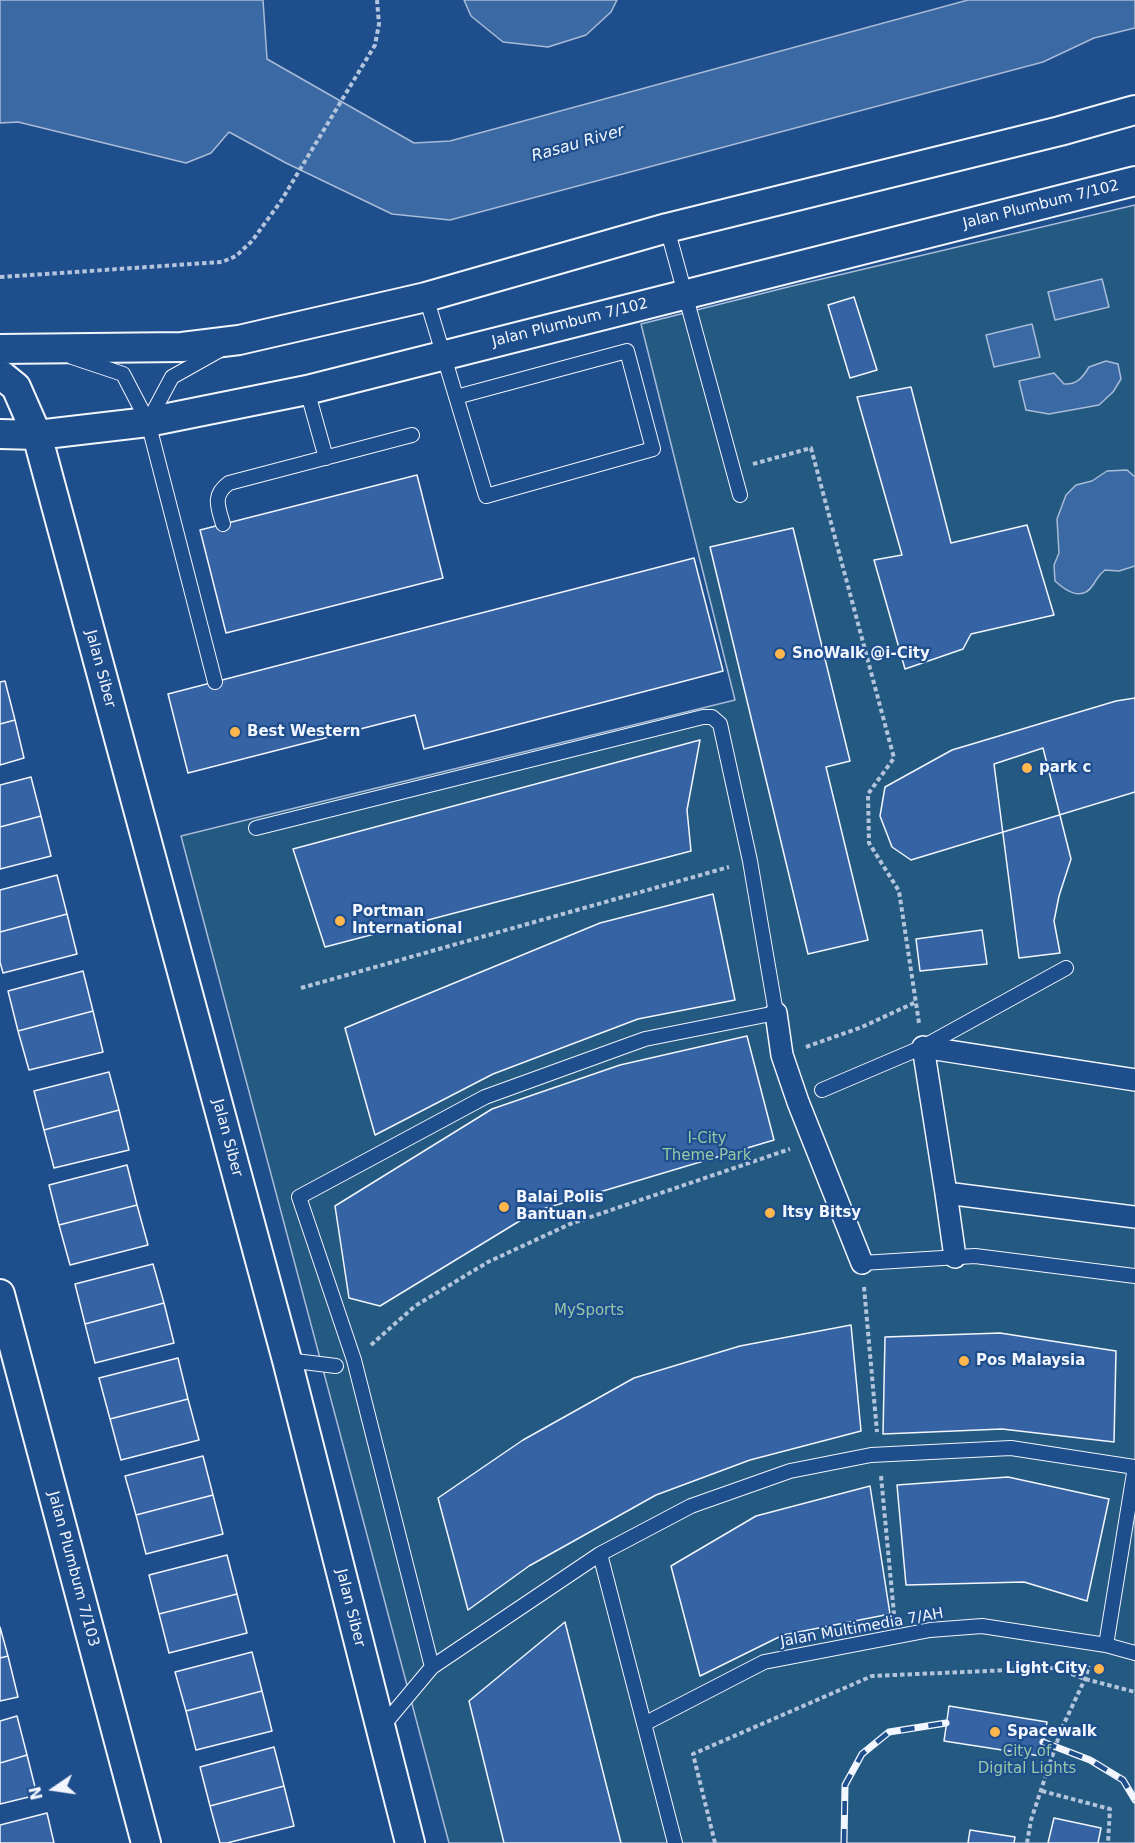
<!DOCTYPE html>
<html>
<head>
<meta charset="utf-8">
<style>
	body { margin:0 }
	#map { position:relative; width:1135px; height:1843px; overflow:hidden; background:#1f4e8c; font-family:"DejaVu Sans",sans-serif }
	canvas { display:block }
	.north { position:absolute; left:24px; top:1759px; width:60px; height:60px; -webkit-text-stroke:4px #1f4e8c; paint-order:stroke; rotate:257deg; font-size:16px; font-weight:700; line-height:24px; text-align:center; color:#f2f6ff }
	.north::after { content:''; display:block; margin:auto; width:21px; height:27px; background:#f2f6ff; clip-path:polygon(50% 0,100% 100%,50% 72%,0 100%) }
</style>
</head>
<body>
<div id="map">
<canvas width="1135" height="1843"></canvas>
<div class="north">N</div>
</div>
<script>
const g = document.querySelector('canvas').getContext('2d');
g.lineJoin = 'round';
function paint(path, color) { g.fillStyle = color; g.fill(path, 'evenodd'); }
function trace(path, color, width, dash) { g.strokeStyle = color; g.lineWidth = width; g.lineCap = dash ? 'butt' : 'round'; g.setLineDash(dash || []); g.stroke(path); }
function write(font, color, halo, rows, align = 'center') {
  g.font = font + ' "DejaVu Sans",sans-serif'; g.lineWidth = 4.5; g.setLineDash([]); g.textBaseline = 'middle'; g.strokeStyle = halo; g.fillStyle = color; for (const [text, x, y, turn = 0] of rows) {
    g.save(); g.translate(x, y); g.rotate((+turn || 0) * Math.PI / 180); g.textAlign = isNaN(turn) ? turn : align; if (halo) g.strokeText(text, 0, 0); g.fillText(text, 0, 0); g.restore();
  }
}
const green = new Path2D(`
	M1135,205V1843H449L181,836L735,700L641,324L788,287Z`);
paint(green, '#245a82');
trace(green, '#a8bbd7', 1.5);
const water = new Path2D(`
	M0,0H263L267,59L414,143L450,141L968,0H1135V28L1094,38L1043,62L450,220L392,214L286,163L229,132L211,153L186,163L18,122L0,123Z
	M464,0H617L611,12L586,35L548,47L503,42L471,16Z
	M1102,279L1109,307L1055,320L1048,292Z
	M1032,324L1040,357L994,367L986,335Z
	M1106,361L1118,364L1121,379L1113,392L1099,405L1049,414L1026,410L1019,381L1054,373L1064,384C1077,385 1083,377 1089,367Z
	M1127,470L1135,477V566L1119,571L1105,570C1098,575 1098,578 1093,585C1082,602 1066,591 1055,581L1054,565L1059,553L1057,519L1066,495L1076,485L1092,481L1107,471Z`);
paint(water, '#3b69a3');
trace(water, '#a8bbd7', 1.5);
const building = new Path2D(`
	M854,297L877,370L850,378L828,305Z
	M911,387L951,543L1027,525L1054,615L971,634L963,649L905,669L874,560L902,555L857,397Z
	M417,475L443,578L226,633L200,530Z
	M793,528L850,761L826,767L868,940L808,954L710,547Z
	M694,558L723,671L424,749L415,715L188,773L168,694Z
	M5,681L15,720L0,724V682Z
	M1135,698V792L911,860L892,847L880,816L885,787L952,750L1116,701Z
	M15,720L24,758L0,765V724Z
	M700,740L687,810L691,851L325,947L293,849Z
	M1043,748L1071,859L1059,896L1054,921L1060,953L1019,958L994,764Z
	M31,777L41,816L0,827V785Z
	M41,816L51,856L0,869V827Z
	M57,875L67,914L0,932V890Z
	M713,894L735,1000L638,1019L493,1074L375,1135L345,1028L600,923Z
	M67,914L77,954L3,973L0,962V932Z
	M982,930L987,964L920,971L916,939Z
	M83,971L93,1011L18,1031L8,991Z
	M93,1011L103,1052L29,1070L18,1031Z
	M747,1036L774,1140L536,1211L380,1306L349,1298L335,1206L492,1109L620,1065Z
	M109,1072L119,1110L44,1130L34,1091Z
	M119,1110L129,1150L54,1168L44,1130Z
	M127,1165L137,1205L59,1225L49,1185Z
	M137,1205L148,1245L70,1265L59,1225Z
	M153,1264L164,1303L85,1324L75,1284Z
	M164,1303L174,1343L95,1363L85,1324Z
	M851,1325L861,1431L750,1460L656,1495L529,1566L468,1610L438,1498L523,1440L634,1378L740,1346Z
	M1000,1333L1116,1351L1114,1442L1002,1429L883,1434L885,1337Z
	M178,1358L188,1399L110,1419L99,1378Z
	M188,1399L199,1440L121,1460L110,1419Z
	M203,1456L213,1495L136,1515L125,1476Z
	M1008,1477L1109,1499L1087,1601L1024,1582L906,1585L897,1485Z
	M870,1486L890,1614L783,1635L700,1676L671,1566L756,1516Z
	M213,1495L223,1534L146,1554L136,1515Z
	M227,1555L237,1594L159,1614L149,1575Z
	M237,1594L247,1633L169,1653L159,1614Z
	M565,1622L621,1843H504L469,1701Z
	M0,1627L8,1656L0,1658Z
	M252,1652L262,1691L186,1711L175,1672Z
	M8,1656L18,1697L0,1701V1658Z
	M262,1691L272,1731L196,1750L186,1711Z
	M949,1706L1047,1722L1041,1756L944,1741Z
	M17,1716L27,1755L0,1763V1721Z
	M274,1747L284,1786L210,1806L200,1767Z
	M27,1755L37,1795L0,1804V1763Z
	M284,1786L294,1826L227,1843H220L210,1806Z
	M47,1813L54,1843H0V1825Z
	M1054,1818L1101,1828L1098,1843H1048Z
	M970,1830L1015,1837L1014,1843H968Z`);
paint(building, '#3563a3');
trace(building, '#f2f6ff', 1.5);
const service = new Path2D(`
	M667,228L740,495
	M426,297L486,496L653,449L627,351L456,397
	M72,357L123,374L148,422L215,682
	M307,390L326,458
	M149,420L172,377L220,350
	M223,524C218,507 212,495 229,483L412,435
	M256,828L703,717H712L720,724L750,861L776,1013L645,1039L485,1097L299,1197L354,1360L432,1667
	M822,1090L923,1047L1066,968
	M862,1263L975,1256L1135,1276
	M287,1360L336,1366
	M600,1554L675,1843
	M1106,1645L1135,1467
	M644,1724L764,1662L930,1630L982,1626L1106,1645L1135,1653
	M381,1728L432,1667L600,1554L691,1506L790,1471L871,1455L1011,1448L1135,1467`);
const pedestrian = new Path2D(`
	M776,1013L782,1055L798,1102L862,1263
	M946,1193L923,1047L1135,1080
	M955,1257L946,1193L1135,1217`);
const minor = new Path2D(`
	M0,349L182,347L239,340L426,297L667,228L1060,131L1135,110
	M0,374L16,387L37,435L287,1360L410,1843
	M0,434L37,435L148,422L307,390L1135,181
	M0,1294L146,1843`);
trace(service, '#f2f6ff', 16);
trace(pedestrian, '#f2f6ff', 24);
trace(minor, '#f2f6ff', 32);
trace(new Path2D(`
	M0,277L222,262L236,256L252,241L281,201L375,45L379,24L377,0
	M753,464L811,448L894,758L868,794L869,843L899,891L919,1023
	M301,988L729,867
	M806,1047L862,1027L916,1002
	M864,1287L877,1432
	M371,1345L415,1306L488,1262L570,1224L790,1149
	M881,1476L894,1614
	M1042,1791L1110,1809L1108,1843
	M715,1843L693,1754L872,1676L1055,1668L1085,1679L1135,1692
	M1027,1843L1031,1820L1061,1730L1085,1679L1089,1666`), '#b3c4dc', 4, [4.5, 3]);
trace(service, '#1f4e8c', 14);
trace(pedestrian, '#1f4e8c', 21);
trace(minor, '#1f4e8c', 28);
const rail = new Path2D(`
	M1043,1742L1090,1760L1123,1780L1135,1800
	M844,1843L845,1785L862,1754L889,1732L946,1723`);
trace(rail, '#f2f6ff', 7);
trace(rail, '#1f4e8c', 4.5, [14]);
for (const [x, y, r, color] of [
	[780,654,6,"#ffb74d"],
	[235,732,6,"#ffb74d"],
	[1027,768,6,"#ffb74d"],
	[340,921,6,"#ffb74d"],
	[504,1207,6,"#ffb74d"],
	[770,1213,6,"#ffb74d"],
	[964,1361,6,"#ffb74d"],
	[1099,1669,6,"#ffb74d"],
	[995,1732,6,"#ffb74d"]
]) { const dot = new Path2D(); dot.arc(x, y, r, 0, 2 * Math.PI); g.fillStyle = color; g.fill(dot); trace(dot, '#1f4e8c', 2); }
write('15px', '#f2f6ff', '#1f4e8c', [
	["Jalan Plumbum 7/102",1041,205,-14],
	["Jalan Plumbum 7/102",570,323,-14],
	["Jalan Siber",100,669,75],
	["Jalan Siber",227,1138,75],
	["Jalan Plumbum 7/103",73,1569,75],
	["Jalan Siber",350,1608,76],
	["Jalan Multimedia 7/AH",862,1628,-10]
]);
write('bold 15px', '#f2f6ff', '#1f4e8c', [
	["SnoWalk @i-City",792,654],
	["Best Western",247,732],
	["park c",1039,768],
	["Portman",352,912],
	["International",352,929],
	["Balai Polis",516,1198],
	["Bantuan",516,1215],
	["Itsy Bitsy",782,1213],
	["Pos Malaysia",976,1361],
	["Light City",1087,1669,"right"],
	["Spacewalk",1007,1732]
], 'left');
write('15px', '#97c8a6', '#1f4e8c', [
	["I-City",707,1139],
	["Theme Park",707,1156],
	["MySports",589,1311],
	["City of",1027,1752],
	["Digital Lights",1027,1769]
]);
write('italic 16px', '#f2f6ff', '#1f4e8c', [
	["Rasau River",578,144,-16]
]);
</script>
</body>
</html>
